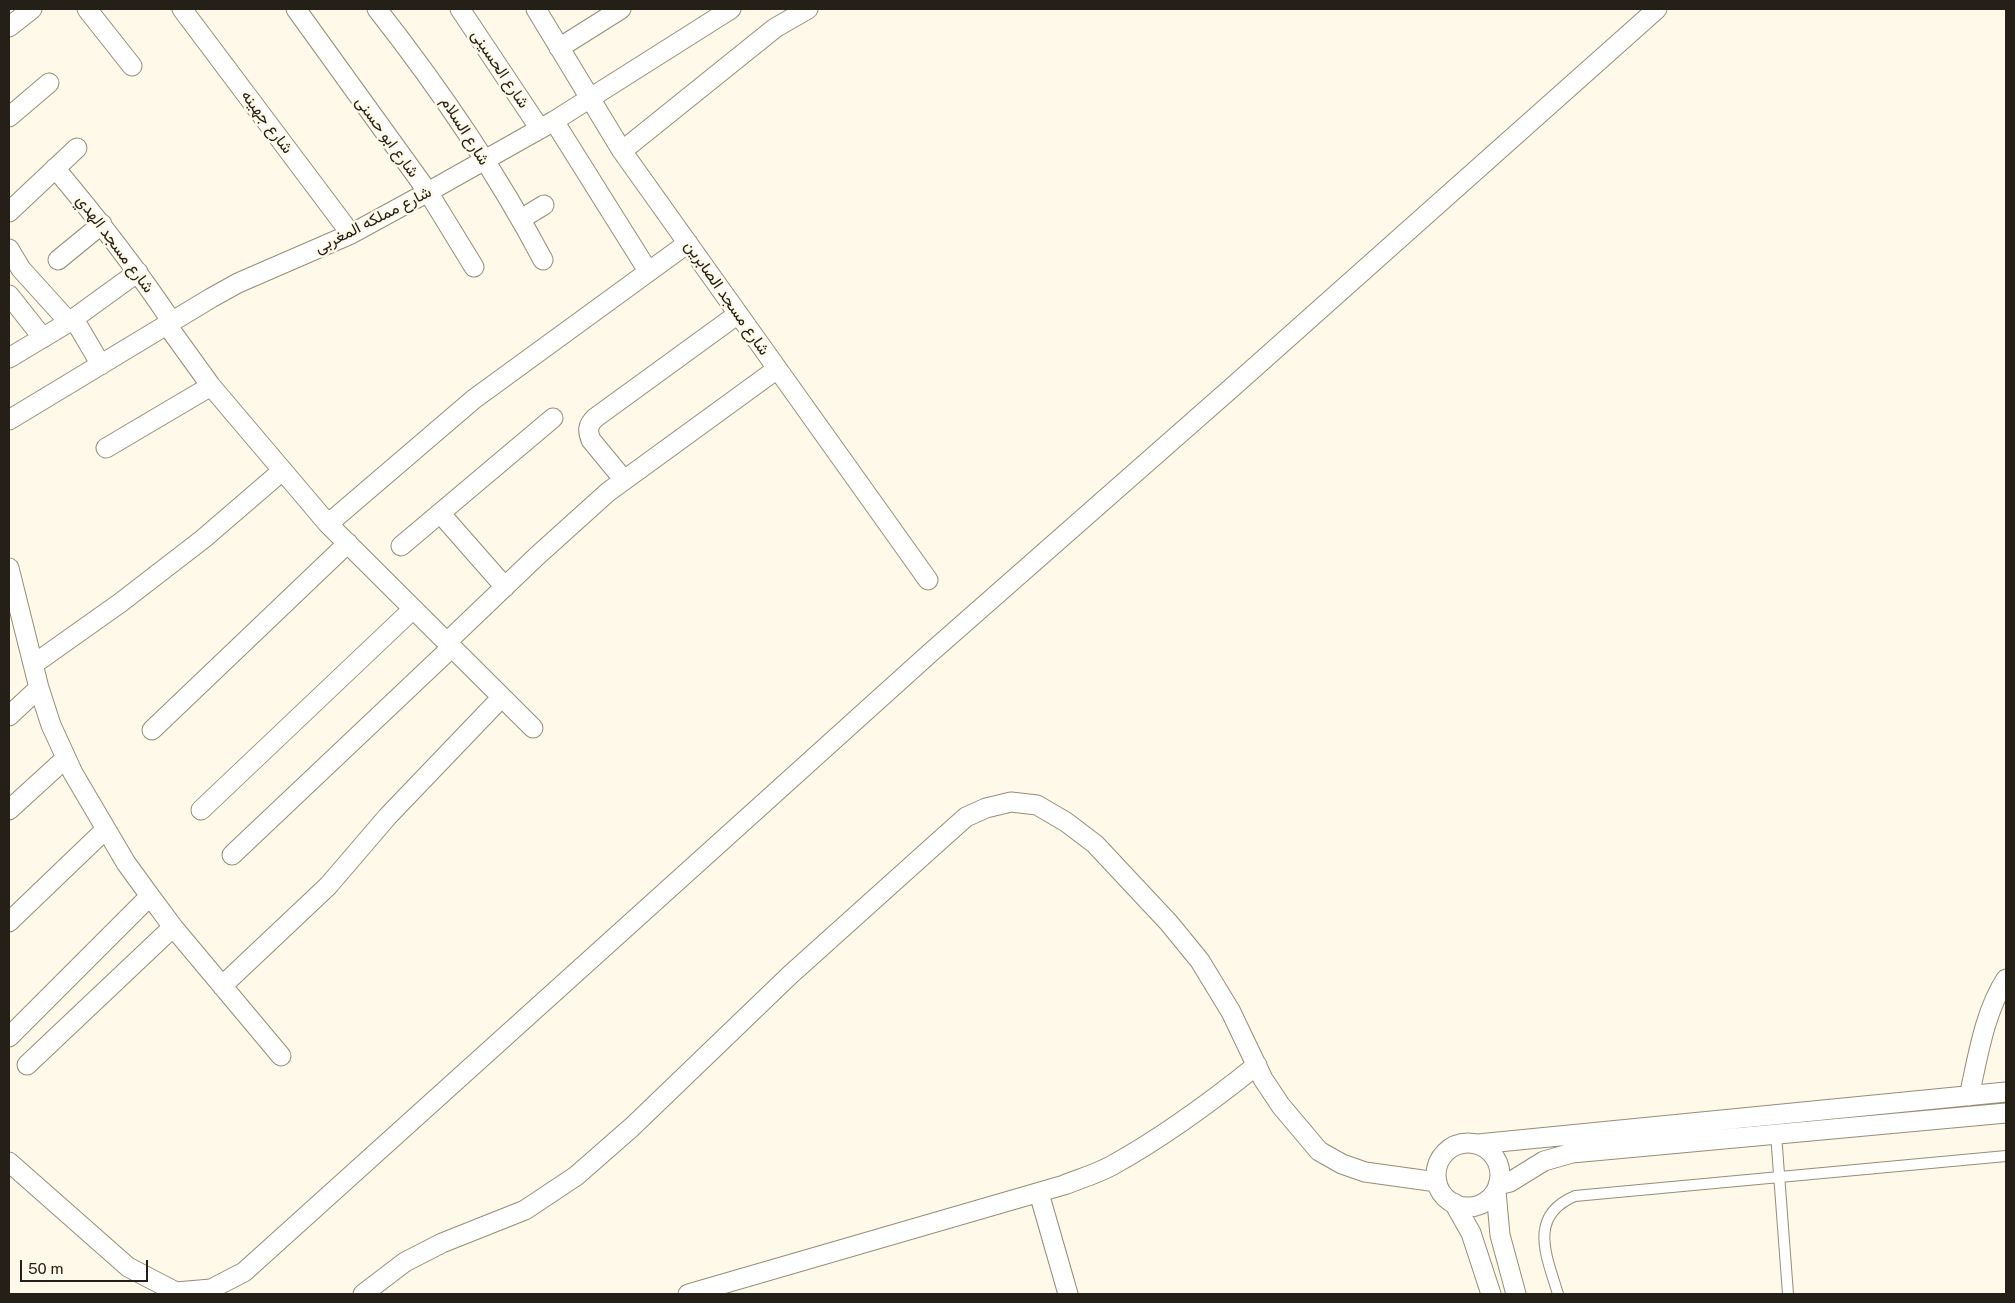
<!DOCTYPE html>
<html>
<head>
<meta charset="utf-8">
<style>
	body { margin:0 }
	#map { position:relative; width:2015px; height:1303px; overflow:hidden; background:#fef9e9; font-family:"Public Sans",sans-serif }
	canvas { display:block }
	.frame { position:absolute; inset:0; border:10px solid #242017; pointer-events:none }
	.scale { position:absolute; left:20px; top:1260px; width:128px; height:22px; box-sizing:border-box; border:2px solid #242017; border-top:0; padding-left:6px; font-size:15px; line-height:18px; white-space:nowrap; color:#242017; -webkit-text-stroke:4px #fef9e9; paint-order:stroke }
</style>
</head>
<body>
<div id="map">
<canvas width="2015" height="1303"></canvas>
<div class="frame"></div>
<div class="scale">50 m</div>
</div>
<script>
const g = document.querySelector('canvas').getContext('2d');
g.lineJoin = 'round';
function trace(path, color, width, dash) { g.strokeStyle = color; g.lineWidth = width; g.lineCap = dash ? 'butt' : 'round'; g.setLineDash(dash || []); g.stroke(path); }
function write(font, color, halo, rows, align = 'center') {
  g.font = font + ' "Public Sans",Vazirmatn,sans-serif'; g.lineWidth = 5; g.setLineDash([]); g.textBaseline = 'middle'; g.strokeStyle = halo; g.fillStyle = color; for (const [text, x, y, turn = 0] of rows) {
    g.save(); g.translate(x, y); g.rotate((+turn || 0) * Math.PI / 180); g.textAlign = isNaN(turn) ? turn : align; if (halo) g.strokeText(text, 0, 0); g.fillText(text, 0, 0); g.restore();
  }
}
const service = new Path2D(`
	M1776,1134L1788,1294
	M1558,1294C1547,1257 1527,1216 1575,1196L2006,1156`);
const minor = new Path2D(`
	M87,9L132,66
	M182,9L351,234
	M296,9L428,192L474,267
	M377,9C439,88 496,171 543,260
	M460,9L540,129
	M536,9L622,151L928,580
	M9,27L32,9
	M559,48L621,9
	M9,117L49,83
	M554,121L648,271
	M622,151L775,28L808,9
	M55,168C97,218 136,268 172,322
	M9,212L77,148
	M521,219L544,205
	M9,249L21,269L69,322
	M58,260L102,224
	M9,295L43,338
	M74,319L101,365
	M167,325L211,386L328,524L533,728
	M9,358L69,322L138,272
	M9,420L211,298L238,283L351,234L428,192L554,121L731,9
	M106,448L211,386
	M624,480L591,440C587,430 588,425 595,418L738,314
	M440,513L505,587
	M328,524L474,399L688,243
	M401,546L553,418
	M9,568L39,688L51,725L73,773L126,863L150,896L173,927L281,1056
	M447,642L537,556L608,492L777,369
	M34,664L120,603L203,539L282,471
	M9,716L39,688
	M152,730L348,543
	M9,810L66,758
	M201,810L413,609
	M232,855L452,647
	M9,922L106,829
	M222,986L328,886L388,816L502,697
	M9,1037L150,896
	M27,1065L173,927
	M1969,1096C1978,1057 1984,1013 2006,979
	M1436 1175a32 32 0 1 1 64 0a32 32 0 1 1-64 0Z
	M1478,1144L2006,1092
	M9,1162L128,1267L176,1292L211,1289L244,1272L929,654L1236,384L1657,9
	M1498,1185L1510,1182L1544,1161L1572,1153L2006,1113
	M1496,1191L1500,1235L1516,1294
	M1039,1193L1068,1294
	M1454,1203L1471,1233L1491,1294
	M363,1294L405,1262L442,1243L525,1210L576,1176L632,1127L790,975L938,842L966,817L986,808L1011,802L1037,805L1066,822L1095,844L1169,923L1200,961L1231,1012L1263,1079L1281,1106L1319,1151L1342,1164L1365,1172L1437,1182
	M688,1294L1064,1185C1079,1179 1096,1174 1111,1166C1162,1138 1211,1102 1257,1065`);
trace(service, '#968d76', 12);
trace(minor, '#968d76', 21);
trace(service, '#fff', 10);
trace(minor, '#fff', 19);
write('16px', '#242017', '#fef9e9', [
	["شارع الحسينى",500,69,56],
	["شارع جهينه",267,122,53],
	["شارع السلام",465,131,58],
	["شارع ابو حسنى",387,137,54],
	["شارع مملكه المغربى",373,220,-27],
	["شارع مسجد الهدي",115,244,53],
	["شارع مسجد الصابرين",727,298,55]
]);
</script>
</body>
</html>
